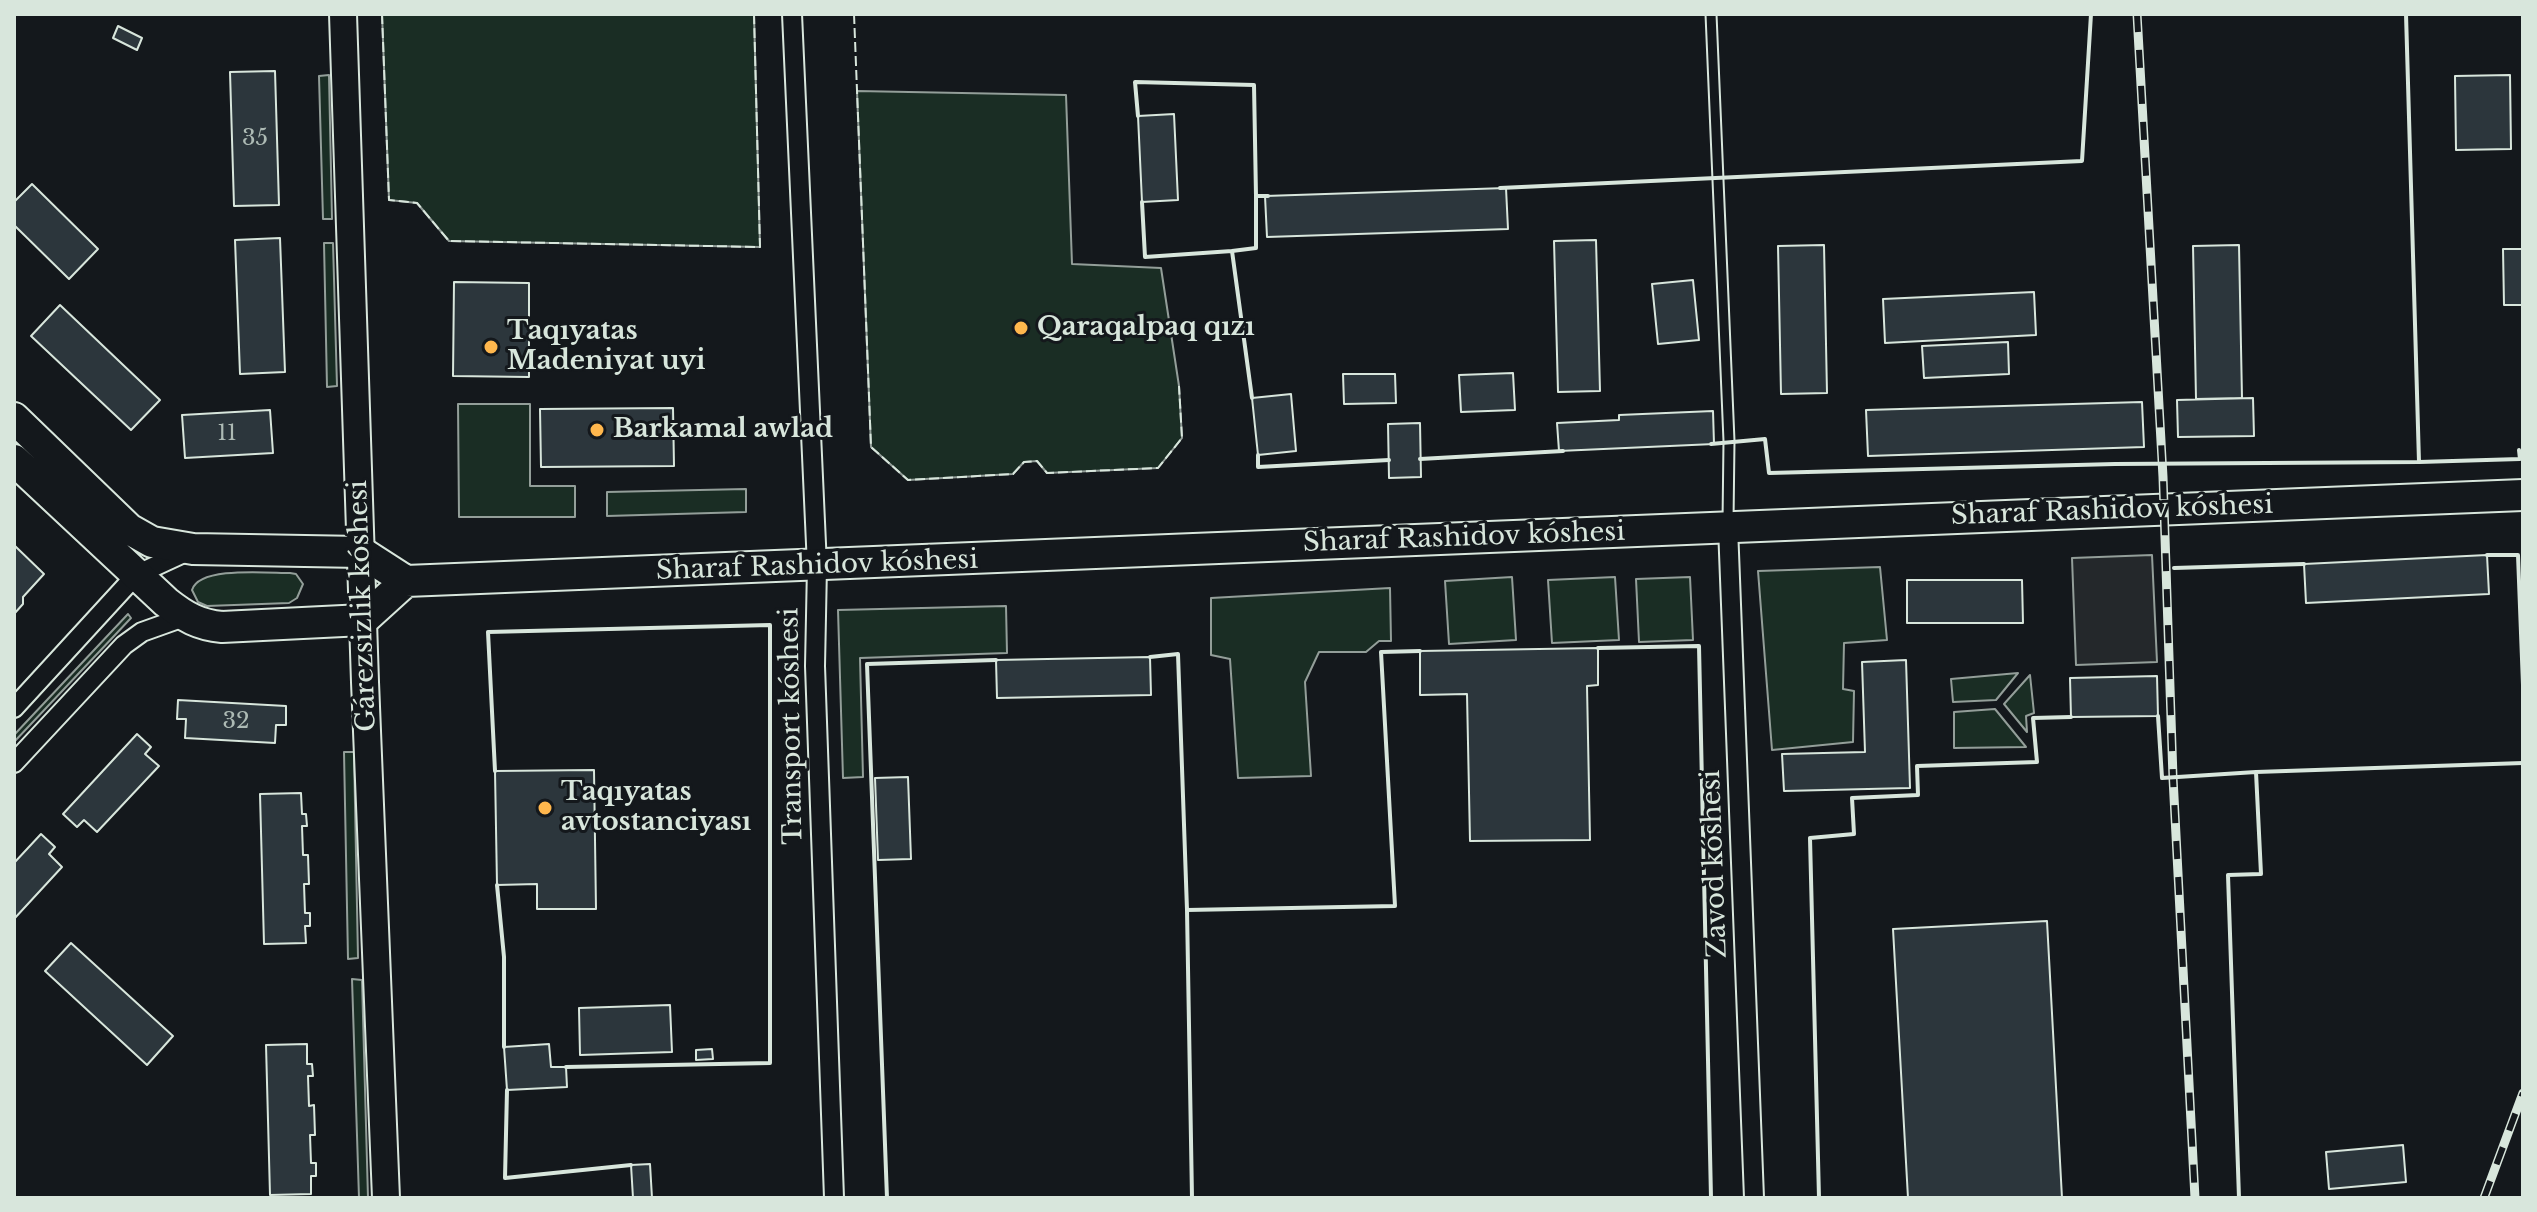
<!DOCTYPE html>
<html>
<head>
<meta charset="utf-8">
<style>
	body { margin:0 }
	#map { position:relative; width:2537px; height:1212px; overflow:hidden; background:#14181c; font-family:"Libre Baskerville",serif }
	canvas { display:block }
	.frame { position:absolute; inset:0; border:16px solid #d8e6dc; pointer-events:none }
</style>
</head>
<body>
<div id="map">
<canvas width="2537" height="1212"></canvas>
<div class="frame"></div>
</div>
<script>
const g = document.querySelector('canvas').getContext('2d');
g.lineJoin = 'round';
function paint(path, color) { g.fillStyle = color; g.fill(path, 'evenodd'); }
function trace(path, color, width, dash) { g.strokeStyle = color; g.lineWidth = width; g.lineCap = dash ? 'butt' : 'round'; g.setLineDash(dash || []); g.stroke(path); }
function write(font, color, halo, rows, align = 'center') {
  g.font = font + ' "Libre Baskerville",serif'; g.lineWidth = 6; g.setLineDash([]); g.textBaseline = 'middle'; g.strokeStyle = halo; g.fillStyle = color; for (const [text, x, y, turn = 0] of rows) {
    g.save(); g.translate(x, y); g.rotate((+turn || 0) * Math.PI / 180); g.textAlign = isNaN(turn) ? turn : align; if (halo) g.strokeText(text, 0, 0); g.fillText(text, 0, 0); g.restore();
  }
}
const green = new Path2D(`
	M382,14H754L760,247L449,241L417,203L389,200Z
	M329,75L332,219H323L319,76Z
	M857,91L1066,95L1072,264L1161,268L1179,386L1182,438L1158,468L1047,473L1037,461L1024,462L1013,474L908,480L871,447Z
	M324,243H333L337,386L327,387Z
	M458,404H530V486H575V517H459Z
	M746,489V512L607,516V492Z
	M1880,567L1887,640L1844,643L1843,689L1854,691L1853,742L1772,750L1758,571Z
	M290,573L296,574L303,584L297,598L289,603L207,606L198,602L192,590C199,566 268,573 290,573Z
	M1512,577L1516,640L1449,644L1445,581Z
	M1615,577L1619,640L1552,643L1548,580Z
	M1690,577L1693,640L1639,642L1636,579Z
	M1390,588L1391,641H1379L1366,652H1319L1305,682L1311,776L1238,778L1230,659L1211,655V598Z
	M1006,606L1007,653L860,658L863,777L843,778L838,610Z
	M128,614L131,618L14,742V735Z
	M2018,673L1996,700L1953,702L1951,679Z
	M2030,675L2034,713L2026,716L2027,732L2004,704Z
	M1995,709L2026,747L1954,748V712Z
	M344,752H354L358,958L348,959Z
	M352,979L362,980L368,1198H359Z`);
paint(green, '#1a2d24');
trace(green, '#939e99', 2);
const parking = new Path2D(`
	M2152,555L2157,662L2076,665L2072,558Z`);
paint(parking, '#24282b');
trace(parking, '#939e99', 2);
const building = new Path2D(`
	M118,26L142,38L137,50L113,38Z
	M275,71L279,205L234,206L230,72Z
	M2510,75L2511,149L2456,150L2455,76Z
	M1174,114L1178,200L1142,202L1138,116Z
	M32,184L98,249L69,279L14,225V202Z
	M1506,188L1508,229L1267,237L1265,196Z
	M280,238L285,372L240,374L235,240Z
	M1596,240L1600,391L1558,392L1554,241Z
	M1824,245L1827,393L1781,394L1778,246Z
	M2239,245L2242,398L2196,399L2193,246Z
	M2503,249H2523V305H2504Z
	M1693,280L1699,340L1658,344L1652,284Z
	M454,282L529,283V377L453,376Z
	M2034,292L2036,335L1885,343L1883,299Z
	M60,305L160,400L131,430L31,336Z
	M2008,342L2009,374L1924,378L1922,346Z
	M1513,373L1515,410L1461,412L1459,375Z
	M1343,374H1395L1396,403L1344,404Z
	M1291,394L1296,451L1258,455L1252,398Z
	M2253,398L2254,436L2178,437L2177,400Z
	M2142,402L2144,447L1868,456L1866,410Z
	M673,408L674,466L541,467L540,409Z
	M270,410L273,453L185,458L182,415Z
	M1713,411L1714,444L1559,451L1557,423L1619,420V415Z
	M1420,423L1421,477L1389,478L1388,424Z
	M14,545L44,574L23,597V604L14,614Z
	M2487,555L2489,594L2306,603L2304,564Z
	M1907,580H2022L2023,623H1907Z
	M1598,648V685L1587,686L1590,840L1470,841L1467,694L1420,695V651Z
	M1150,657L1151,695L997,698L996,660Z
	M1906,660L1910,788L1784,791L1782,754L1865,752L1862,662Z
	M2157,676L2158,716L2071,717L2070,678Z
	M178,700L286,706V725H276L275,743L185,738L186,719H177Z
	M137,734L151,747L145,754L159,766L97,832L84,820L77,827L63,814Z
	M594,770L596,909H537V884L497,885L495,771Z
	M908,777L911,859L878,860L875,778Z
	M301,793L302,814H306L307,826H302L303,855H308L309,884H304L305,913H310V926H305L306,943L264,944L260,794Z
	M41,834L55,847L49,854L62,867L14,919V863Z
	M2047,921L2062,1198H1908L1893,929Z
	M71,943L173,1036L147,1065L45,971Z
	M670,1005L672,1052L580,1055L579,1008Z
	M307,1044V1064H312L313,1076H308L309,1106L314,1105L315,1135H310L311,1163H316V1176H311V1194L270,1195L266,1045Z
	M549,1044L551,1067H566L567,1087L507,1090L504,1047Z
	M712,1049L713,1059L696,1060V1050Z
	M2403,1145L2406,1182L2329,1189L2326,1152Z
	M650,1164L652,1198H633L631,1165Z`);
paint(building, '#2c363c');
trace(building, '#d8e6dc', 2);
const lane = new Path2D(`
	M1711,14L1729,441L1728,522`);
const street = new Path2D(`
	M792,14L817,566L815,666L834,1198
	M1728,527L1754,1198
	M14,708L136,575L190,550
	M14,763L124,645L142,632L184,617`);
const secondary = new Path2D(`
	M343,14L365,682L386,1198`);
const primary = new Path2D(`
	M14,418L129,529L152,542L193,549L361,552L406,581
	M14,460L166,602C185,617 199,625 222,627L363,620L406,581
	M406,581L2523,495`);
trace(lane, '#d8e6dc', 13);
trace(street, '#d8e6dc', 22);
trace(secondary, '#d8e6dc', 30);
trace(primary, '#d8e6dc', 34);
trace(lane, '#14181c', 9);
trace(street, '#14181c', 18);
trace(secondary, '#14181c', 26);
trace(primary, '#14181c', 30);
const rail = new Path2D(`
	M2137,14L2163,477L2173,778L2195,1198
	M2484,1198L2523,1093`);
trace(rail, '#d8e6dc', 9);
trace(rail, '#14181c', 6, [18]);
trace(new Path2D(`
	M382,14L389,200L417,203L449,241L760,247L754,14
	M854,14L871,447L908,480L1013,474L1024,462L1037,461L1047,473L1158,468L1182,438L1179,386`), '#d8e6dc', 2, [10, 4]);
trace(new Path2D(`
	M1138,116L1135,82L1254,85L1256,196H1268
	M1500,188L2082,161L2091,14
	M1142,202L1145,257L1232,251
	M1252,398L1232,251L1256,248V196
	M1711,444L1765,439L1769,473L2115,464L2419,462L2406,14
	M1258,455V467L1389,460
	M1420,459L1563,451
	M2419,462L2520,459L2519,450
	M2487,555H2518L2523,685
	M2174,568L2304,564
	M1598,648L1699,646L1711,1198
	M1150,657L1178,654L1187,910L1192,1198
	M2158,716L2162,778L2256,772L2523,763
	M495,771L488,632L770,625V1063L566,1067
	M497,885L504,957V1047
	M1187,910L1395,906L1381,652L1420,651
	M507,1090L505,1178L631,1165
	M887,1198L867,664L996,660
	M1819,1198L1810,838L1854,834L1852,798L1918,795L1917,766L2037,762L2033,718L2071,717
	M2239,1198L2228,875L2261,874L2256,772`), '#d8e6dc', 4);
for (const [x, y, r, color] of [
	[1021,328,8,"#ffb74d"],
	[491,347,8,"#ffb74d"],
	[597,430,8,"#ffb74d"],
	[545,808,8,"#ffb74d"]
]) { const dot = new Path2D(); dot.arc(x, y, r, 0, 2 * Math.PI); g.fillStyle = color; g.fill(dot); trace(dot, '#14181c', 3); }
write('22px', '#adbab4', null, [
	["35",255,139],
	["11",227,434],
	["32",236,722]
]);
write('bold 26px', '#d8e6dc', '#14181c', [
	["Qaraqalpaq qızı",1037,328],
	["Taqıyatas",507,332],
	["Madeniyat uyi",507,362],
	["Barkamal awlad",613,430],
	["Taqıyatas",561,793],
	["avtostanciyası",561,823]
], 'left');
write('26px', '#d8e6dc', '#14181c', [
	["Sharaf Rashidov kóshesi",2112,511,-2],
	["Sharaf Rashidov kóshesi",1464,538,-2],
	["Sharaf Rashidov kóshesi",817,566,-2],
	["Gárezsizlik kóshesi",363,606,-92],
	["Transport kóshesi",792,726,-91],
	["Zavod kóshesi",1715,864,-92]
]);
</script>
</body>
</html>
